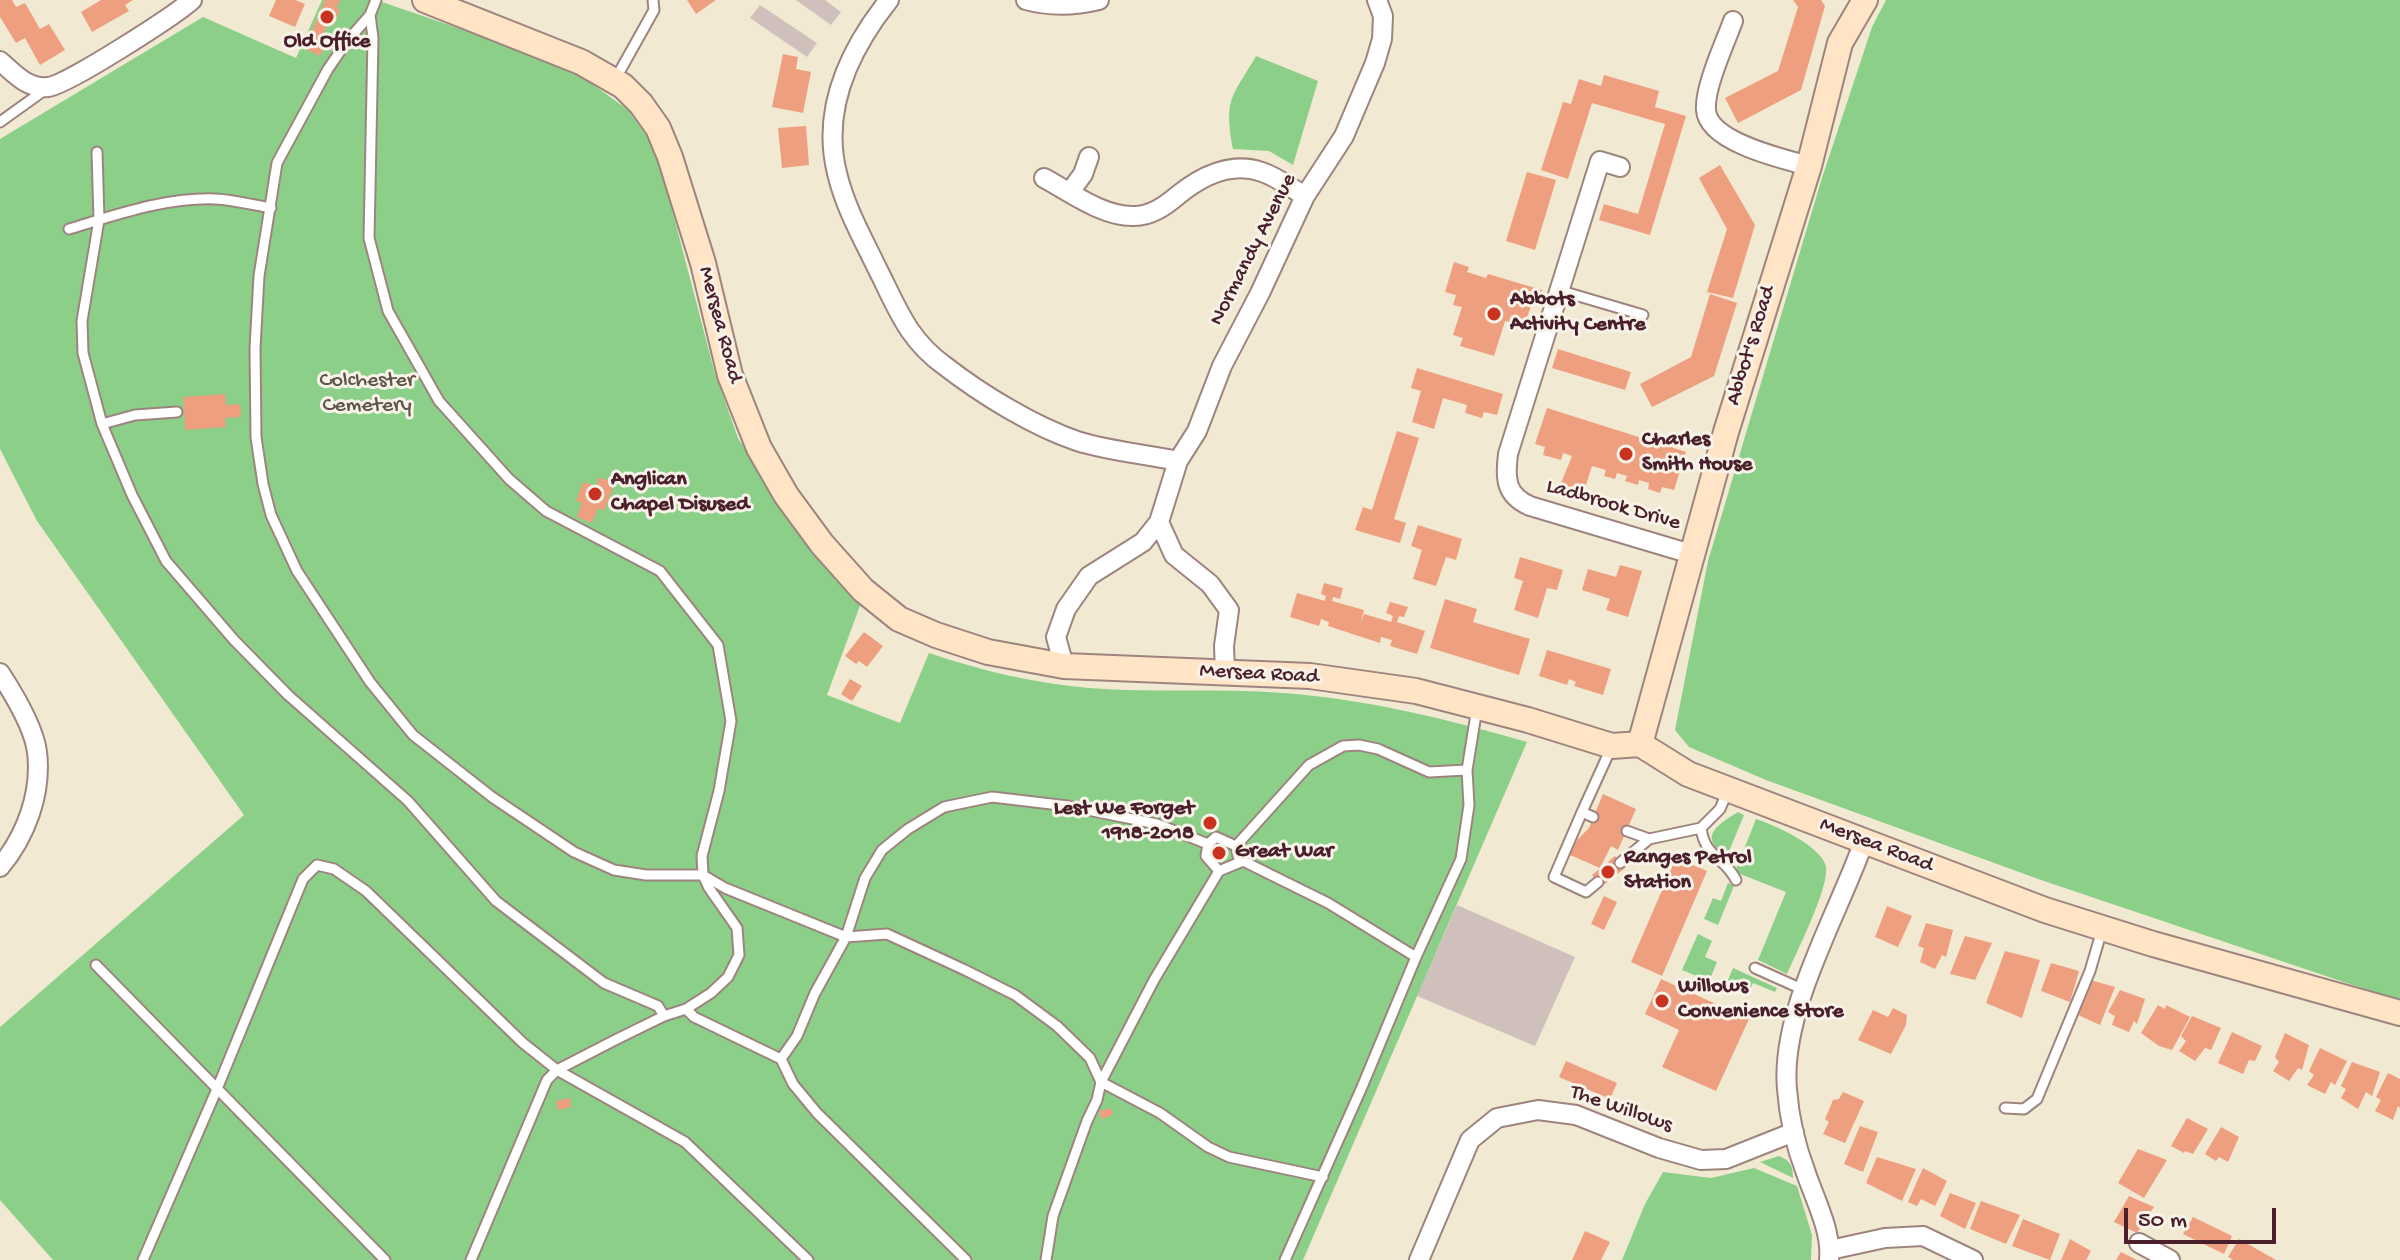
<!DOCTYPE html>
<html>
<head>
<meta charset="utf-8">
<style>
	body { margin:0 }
	#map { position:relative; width:2400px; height:1260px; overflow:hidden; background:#f2e9d2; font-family:"Gochi Hand",sans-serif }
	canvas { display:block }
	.scale { position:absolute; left:2124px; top:1208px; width:152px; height:36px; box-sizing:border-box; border:4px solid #4a1f2b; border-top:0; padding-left:10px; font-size:24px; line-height:28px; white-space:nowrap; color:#4a1f2b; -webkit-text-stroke:6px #f7f3e8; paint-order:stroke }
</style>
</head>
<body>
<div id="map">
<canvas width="2400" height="1260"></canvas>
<div class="scale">50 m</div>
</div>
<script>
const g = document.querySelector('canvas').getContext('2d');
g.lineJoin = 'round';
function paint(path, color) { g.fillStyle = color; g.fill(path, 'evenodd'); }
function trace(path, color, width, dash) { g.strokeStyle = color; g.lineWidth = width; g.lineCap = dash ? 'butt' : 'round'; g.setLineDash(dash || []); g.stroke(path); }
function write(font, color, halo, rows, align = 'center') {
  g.font = font + ' "Gochi Hand",sans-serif'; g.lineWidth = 6; g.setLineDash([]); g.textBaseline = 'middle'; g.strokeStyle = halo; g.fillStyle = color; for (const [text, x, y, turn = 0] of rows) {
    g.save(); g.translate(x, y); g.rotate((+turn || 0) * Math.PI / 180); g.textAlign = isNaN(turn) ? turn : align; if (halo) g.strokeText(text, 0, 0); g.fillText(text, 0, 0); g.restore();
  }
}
paint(new Path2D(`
	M796,0H825L841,12L831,25Z
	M760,5L817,43L807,57L750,18Z
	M1457,905L1575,957L1535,1046L1417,996Z`), '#d0c0bc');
paint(new Path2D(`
	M322,0H376L499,42L580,75L628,110L646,135L659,160L714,370L738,438L777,497L861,603L827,695L900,723L929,653C982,671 1034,683 1089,688C1153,693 1218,688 1283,693C1366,699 1447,719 1527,742L1303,1260H53L0,1200V1027L244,815L37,521L0,449V139L203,17L296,58Z
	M1886,0H2400V1001L2041,880L1766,780L1689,747L1675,730L1708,561L1821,181L1872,27Z
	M1256,56L1318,81L1293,165L1269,151L1233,149C1224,98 1231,99 1256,56Z
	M1738,812L1744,815L1727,856C1697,837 1717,825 1738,812Z
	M1756,819C1775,825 1823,847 1826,867C1829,888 1797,951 1787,974L1758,960L1786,892L1735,872Z
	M1728,883L1734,886L1718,925L1704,919L1713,898L1721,901Z
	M1698,934L1712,941L1705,957L1717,962L1709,981L1682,970Z
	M1733,968L1777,988L1775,992L1753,983L1747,996L1725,987Z
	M1779,1156C1791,1161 1793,1166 1793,1178L1760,1162Z
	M1754,1168L1797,1186L1812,1235L1811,1260H1622L1645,1204L1663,1172L1711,1178Z`), '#8bcf89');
paint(new Path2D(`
	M0,0H12L16,7L25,3L40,29L49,24L65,50L40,65L25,38L16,43L0,17Z
	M101,0H133L125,5L129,11L92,32L81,12Z
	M276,0H295L305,4L295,27L269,16Z
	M325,0H340L337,8L340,10L333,26L328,24L324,33L329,35L320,56L304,48Z
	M687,0H716L696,14Z
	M1793,0H1821L1825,6L1801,90L1738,123L1725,98L1778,71L1798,7Z
	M783,54L798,57L796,69L811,72L803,113L772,107Z
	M1604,75L1659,91L1655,107L1686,116L1650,235L1599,220L1604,204L1638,214L1665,124L1592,103L1568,179L1541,170L1563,102L1571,104L1579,79L1601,86Z
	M806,126L809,165L782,168L778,128Z
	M1720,165L1755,225L1733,298L1707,292L1727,229L1699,178Z
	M1527,172L1556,180L1535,250L1506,241Z
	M1454,262L1469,267L1467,272L1486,278L1488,274L1542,290L1538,306L1532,303L1524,326L1505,321L1494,356L1460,346L1463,338L1453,335L1462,307L1453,305L1456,295L1445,292Z
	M1710,294L1737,303L1714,376L1652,407L1640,384L1691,357Z
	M1558,349L1631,372L1625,390L1552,368Z
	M1417,368L1503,394L1497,415L1484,412L1482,418L1465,413L1467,405L1443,398L1434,429L1412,422L1421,391L1411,388Z
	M225,394L226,405L240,404L241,417L225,418L226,427L185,430L183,397Z
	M1547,408L1686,452L1674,490L1662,487L1660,493L1648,489L1649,483L1639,480L1638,485L1625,481L1627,476L1617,473L1615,479L1604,476L1606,470L1592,466L1581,500L1557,493L1572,456L1563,453L1561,460L1543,455L1545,447L1535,444Z
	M1397,431L1419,438L1394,519L1406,523L1400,543L1355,530L1363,507L1372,510Z
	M599,477L615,483L604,511L598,508L592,523L577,517L582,503L576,501L583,482L596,486Z
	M1418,525L1462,539L1456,560L1446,557L1436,586L1413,579L1422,550L1411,546Z
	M1520,557L1563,570L1557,590L1547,588L1538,618L1514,610L1523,581L1514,578Z
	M1620,565L1642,571L1628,617L1606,610L1610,599L1582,590L1588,569L1616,577Z
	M1324,583L1343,588L1340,599L1333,597L1332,601L1364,610L1360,625L1364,614L1391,622L1393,616L1386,613L1390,602L1408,607L1404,617L1399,616L1397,622L1425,631L1417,654L1390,646L1392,640L1381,637L1380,643L1328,626L1329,622L1321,619L1319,626L1290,617L1297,593L1325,601L1326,596L1321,594Z
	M1445,599L1477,609L1473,622L1530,639L1519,675L1430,648Z
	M864,632L883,646L867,667L859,661L856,664L845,656Z
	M1547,650L1611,669L1603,695L1574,686L1576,682L1569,679L1567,685L1539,676Z
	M850,679L862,686L852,701L841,694Z
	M1603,794L1636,809L1618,850L1611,846L1600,868L1570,855L1577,840L1589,828Z
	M1615,856L1625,868L1601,887L1592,875Z
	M1676,858L1707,871L1662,976L1631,962Z
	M1604,896L1617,902L1604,930L1591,924Z
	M1887,906L1912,916L1898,947L1875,937Z
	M1926,923L1953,930L1946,957L1942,955L1935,969L1920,962L1924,948L1918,946Z
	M1965,936L1992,943L1975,980L1950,974Z
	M2005,951L2040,960L2022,1018L1986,1003Z
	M2051,963L2079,971L2070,1002L2041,991Z
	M1661,979L1749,1019L1716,1091L1662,1067L1679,1030L1645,1014Z
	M2090,980L2115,987L2100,1025L2076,1014Z
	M2120,990L2145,999L2137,1024L2134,1021L2129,1032L2112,1025L2115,1016L2108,1012Z
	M2158,1005L2165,1009L2166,1005L2190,1017L2172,1050L2159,1046L2141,1033Z
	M1893,1008L1907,1015L1906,1025L1891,1054L1858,1040L1873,1010L1888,1017Z
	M2192,1016L2221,1028L2211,1050L2205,1048L2195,1061L2179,1051L2186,1041L2181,1036Z
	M2232,1032L2262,1046L2255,1061L2249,1060L2243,1074L2218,1063Z
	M2285,1033L2309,1045L2302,1070L2298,1068L2289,1081L2273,1071L2279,1062L2275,1057Z
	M2320,1048L2347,1061L2335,1085L2331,1082L2325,1094L2307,1085L2314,1075L2309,1071Z
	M1566,1061L1617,1083L1610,1099L1559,1077Z
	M2352,1062L2380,1072L2372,1096L2366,1092L2358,1109L2341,1098L2346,1089L2341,1086Z
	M2388,1073L2400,1079V1108L2398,1106L2393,1120L2375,1111L2381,1100L2376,1097Z
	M1843,1092L1864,1101L1845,1143L1823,1134L1829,1122L1825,1119L1833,1100L1839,1099Z
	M570,1098L571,1107L558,1110L556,1101Z
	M1111,1108L1113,1115L1101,1119L1099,1111Z
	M2187,1118L2208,1129L2193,1154L2185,1151L2184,1153L2171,1146Z
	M1860,1126L1878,1132L1863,1172L1844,1164Z
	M2221,1127L2239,1137L2228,1162L2219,1157L2216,1161L2205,1154Z
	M2138,1149L2167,1160L2144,1198L2118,1183Z
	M1877,1157L1916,1169L1902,1201L1866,1183Z
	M1923,1168L1947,1181L1935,1206L1921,1199L1917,1206L1908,1202Z
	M1950,1193L1976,1203L1965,1229L1940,1216Z
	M2129,1196L2154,1207L2137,1233L2114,1222Z
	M1981,1201L2020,1215L2006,1244L1970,1229Z
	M2193,1217L2232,1236L2224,1254L2183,1234Z
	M2023,1219L2060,1234L2050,1260L2012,1246Z
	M1585,1231L1610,1242L1601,1260H1572Z
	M2070,1239L2091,1251L2086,1260H2061Z
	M2239,1239L2276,1260H2233L2228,1257Z
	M2121,1252L2137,1260H2116Z`), '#ee9f7f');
const lane = new Path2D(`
	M376,0L370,15L348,40L328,69L277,163L259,276L255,348L256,437L263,484L271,515L297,571L370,682L413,735L492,797L574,852L614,870L646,875H703L725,888L846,937L865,878L882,850L908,829L944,807L992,797L1068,806L1157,824L1208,844
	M370,15L373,38L369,238L388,311L439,401L509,479L546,511L660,571L718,645L731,721L719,791L702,856L703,875L709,888L737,928L739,955L728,977L711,993L686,1009L664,1016L617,1039L557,1070L547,1080L471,1260
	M616,78L654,10L653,0
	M0,122L46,89
	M97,152L99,220L82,321L83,353L102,424L135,415L177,412
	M69,229C116,215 166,197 216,199C234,200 253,205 271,208
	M1558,290L1643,315
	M102,424L132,495L166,561L234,640L288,695L408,801L496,901L604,983L658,1006L664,1016
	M1582,812L1554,877L1586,892L1598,882
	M1593,817L1582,812L1612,746
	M1701,828C1705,858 1725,857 1736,880
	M1627,831L1649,839L1701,828L1720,809L1728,790
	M1216,837L1236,846L1238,856L1243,861L1219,871L1206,856L1208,844Z
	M1236,846L1309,765L1343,746L1359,745L1378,749L1429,772L1467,770
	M1243,861L1328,903L1416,957
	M1620,863L1649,839
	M1219,871L1154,980L1101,1082L1160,1113L1208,1147L1229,1157L1323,1177
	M96,965L385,1260
	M1755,968L1804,990
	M686,1009L694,1017L781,1059L797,1036L815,993L846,937L887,934L965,970L1015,995L1057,1026L1090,1058L1101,1082L1097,1100L1087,1121L1053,1216L1046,1260
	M781,1059L793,1084L817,1113L966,1260
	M2005,1108L2024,1109L2037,1099L2090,971L2102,930
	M143,1260L217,1089L303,879L317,865L334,869L366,891L523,1043L557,1070L685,1142L808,1260
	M1285,1260L1362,1087L1416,957L1461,859L1469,805L1467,770L1477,708`);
const street = new Path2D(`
	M889,0C850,49 821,109 837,173C845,207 862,237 877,268C897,307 907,339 945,366C981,394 1033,426 1077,441C1108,451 1145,454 1178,461
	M1026,0C1051,7 1074,6 1099,0
	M1733,21C1725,43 1704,88 1706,110C1708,142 1783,159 1809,166
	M0,61C14,73 27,89 48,87C67,85 174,16 192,0
	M1620,167L1600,161L1508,454C1505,478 1505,495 1530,506L1691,554
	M1044,178C1070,192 1103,217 1134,216C1151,216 1165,206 1177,196C1200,177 1231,161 1262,172C1277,177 1291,188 1305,196
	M1070,192L1083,174L1089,157
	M1159,522L1174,555L1210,584L1229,610L1224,646L1225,671
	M1064,666L1056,637L1066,609L1089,576L1143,542L1159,522L1178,461L1197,431L1222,366L1260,293L1305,196L1344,136L1375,63L1382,39L1383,16L1377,0
	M0,673C13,693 34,728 37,752C42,793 26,836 0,867
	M2139,1243L2170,1260
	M1830,1250L1885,1238L1923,1236L1973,1260
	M1419,1260L1470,1140L1497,1118L1538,1110L1576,1115L1659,1148L1701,1160L1726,1159L1794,1132
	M1829,1260C1832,1231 1815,1200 1806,1173C1796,1147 1789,1117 1787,1089C1780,1011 1838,915 1864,841`);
const secondary = new Path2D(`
	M425,0L581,62L623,86L641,104L658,128L670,157L703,263L730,375L759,448L786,495L822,544L863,590L899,619L936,635L988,652L1064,666L1310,676L1416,691L1528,720L1612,746L1640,744L1688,774L2045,910L2153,944L2400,1013
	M1640,744L1726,432L1809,166L1840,43L1865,0`);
trace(lane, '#9e847e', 13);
trace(street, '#9e847e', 22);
trace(secondary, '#9e847e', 28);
trace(lane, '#fff', 9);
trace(street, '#fff', 18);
trace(secondary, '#ffe4c6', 24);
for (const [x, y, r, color] of [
	[327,17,8,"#c8321e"],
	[1494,314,8,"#c8321e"],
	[1626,454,8,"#c8321e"],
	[595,494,8,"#c8321e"],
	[1210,823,8,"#c8321e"],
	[1219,853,8,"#c8321e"],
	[1608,872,8,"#c8321e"],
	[1662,1001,8,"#c8321e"]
]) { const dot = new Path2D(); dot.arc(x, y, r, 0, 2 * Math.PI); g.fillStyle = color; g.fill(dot); trace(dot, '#f7f3e8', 3); }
write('bold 22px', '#4a1f2b', '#f7f3e8', [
	["Old Office",327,43,"center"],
	["Abbots",1510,301],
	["Activity Centre",1510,326],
	["Charles",1642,441],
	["Smith House",1642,466],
	["Anglican",611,481],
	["Chapel Disused",611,506],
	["Lest We Forget",1194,810,"right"],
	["1918-2018",1194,835,"right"],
	["Great War",1235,853],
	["Ranges Petrol",1624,859],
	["Station",1624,884],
	["Willows",1678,988],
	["Convenience Store",1678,1013]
], 'left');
write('22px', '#4a1f2b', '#f7f3e8', [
	["Normandy Avenue",1254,250,-63],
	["Mersea Road",719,325,75],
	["Abbot's Road",1752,346,-73],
	["Ladbrook Drive",1613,506,16],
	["Mersea Road",1259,675,3],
	["Mersea Road",1876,846,21],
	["The Willows",1621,1110,19]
]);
write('22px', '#5e5447', '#f7f3e8', [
	["Colchester",367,382],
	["Cemetery",367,407]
]);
</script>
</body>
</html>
